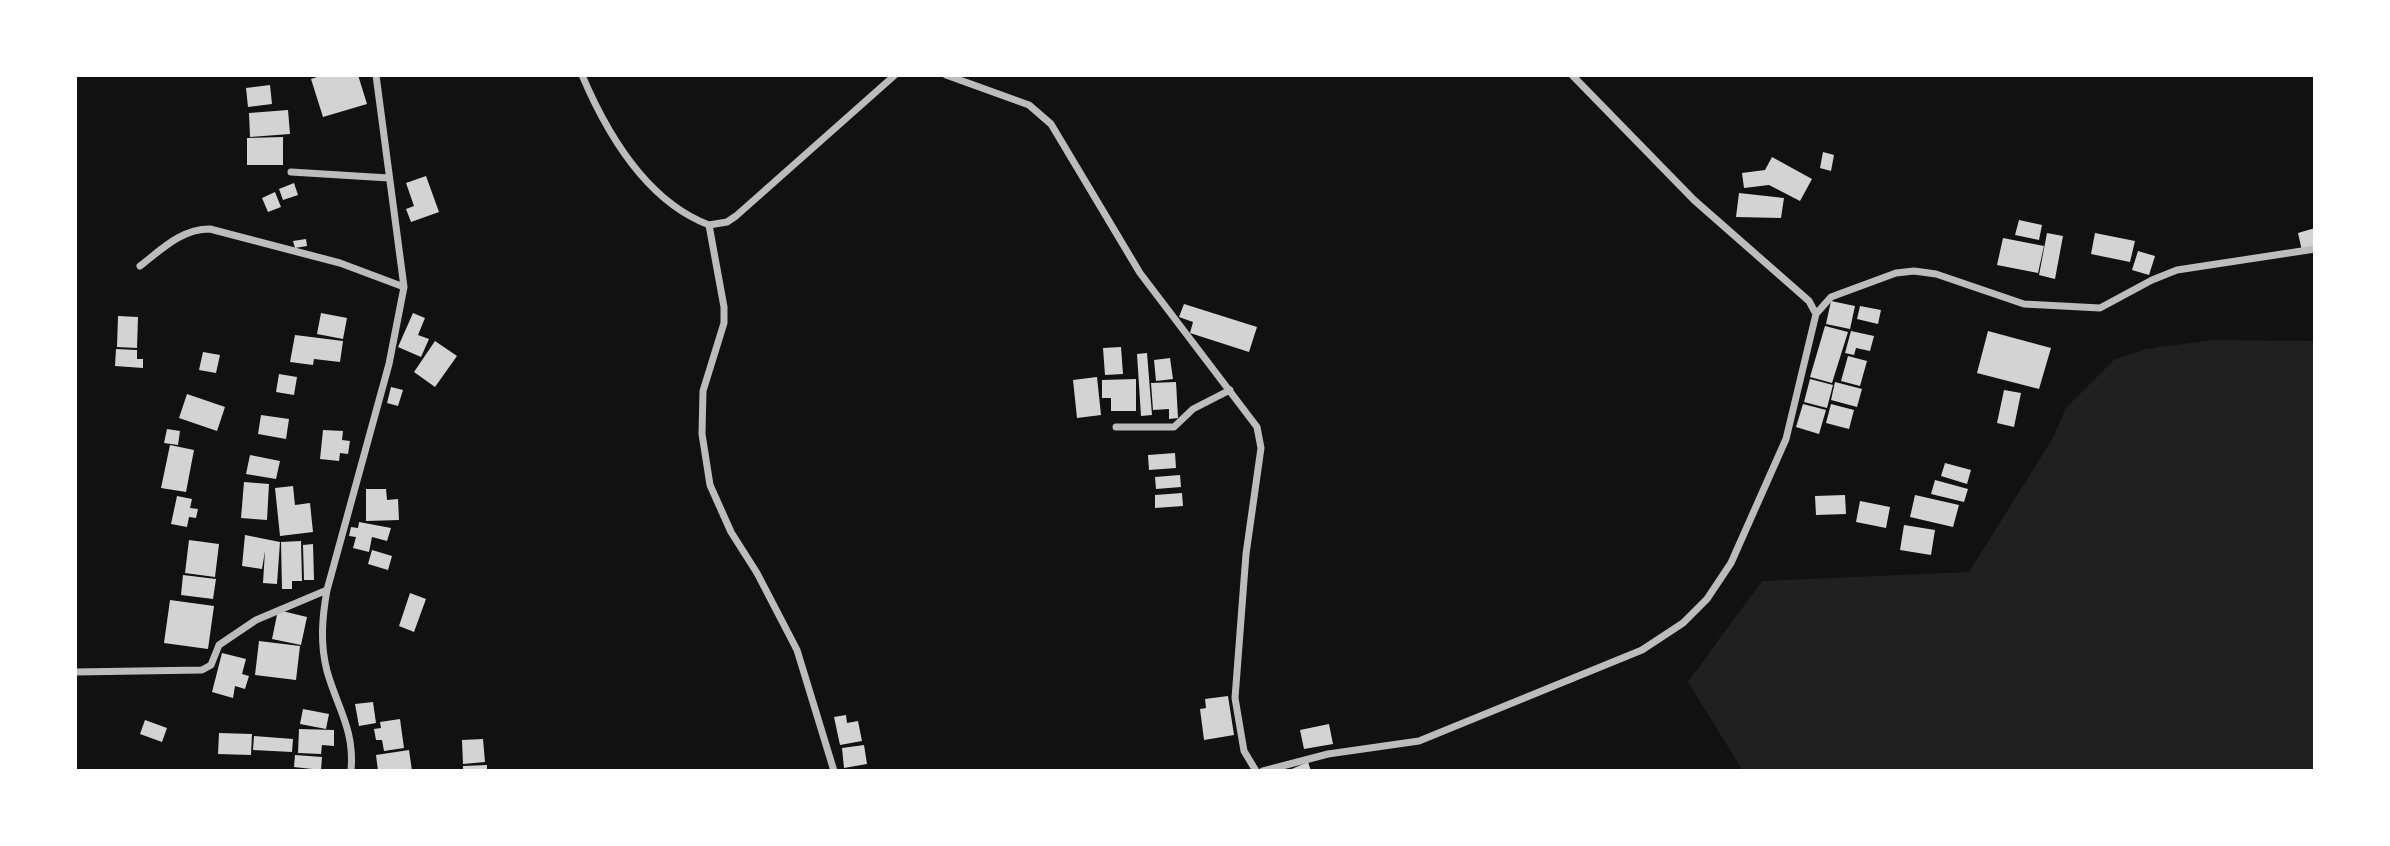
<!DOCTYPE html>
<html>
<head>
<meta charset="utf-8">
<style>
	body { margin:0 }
	#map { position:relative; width:2390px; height:846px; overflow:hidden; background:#111; font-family:"Nunito Sans",sans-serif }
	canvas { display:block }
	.frame { position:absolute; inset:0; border:77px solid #fff; pointer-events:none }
</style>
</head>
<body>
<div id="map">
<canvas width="2390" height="846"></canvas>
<div class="frame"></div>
</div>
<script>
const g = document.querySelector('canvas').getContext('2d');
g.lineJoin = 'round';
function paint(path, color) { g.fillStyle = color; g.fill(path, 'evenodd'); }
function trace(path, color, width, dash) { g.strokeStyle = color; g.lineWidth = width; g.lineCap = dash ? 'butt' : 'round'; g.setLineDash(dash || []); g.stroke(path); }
paint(new Path2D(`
	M2213,340L2315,341V771H1743L1688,682L1762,581L1969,572L2053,438L2066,408L2114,360L2145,349Z`), '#202020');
paint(new Path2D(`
	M323,75H358L367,104L323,117L311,79Z
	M270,85L272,104L248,107L246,88Z
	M288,110L290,134L250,137L249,113Z
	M283,137V165H247V138Z
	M1823,152L1834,155L1831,171L1820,168Z
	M1772,157L1812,179L1800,201L1769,185L1744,188L1742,173L1765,170Z
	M426,176L439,212L411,222L406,209L414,206L406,183Z
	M294,183L298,195L283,200L279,189Z
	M275,192L281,207L268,212L262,198Z
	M1739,193L1784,198L1781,218L1736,217Z
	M2019,220L2042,225L2039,240L2015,235Z
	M2315,228V247L2302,251L2298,233Z
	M2047,233L2063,236L2055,279L2039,275Z
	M2095,233L2135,241L2130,262L2091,254Z
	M2003,238L2044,246L2038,273L1997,265Z
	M306,239L307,246L295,248L293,241Z
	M2138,251L2155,256L2149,275L2132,270Z
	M1831,301L1855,306L1850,329L1826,324Z
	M1184,304L1257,327L1249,352L1190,333L1193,322L1179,317Z
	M1860,306L1881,310L1878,324L1857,319Z
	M321,313L347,318L343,339L317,334Z
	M413,313L425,318L418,335L429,339L421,357L398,347Z
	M118,316L138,317L137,348L117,347Z
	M1825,326L1848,332L1832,383L1810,377Z
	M1851,331L1874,336L1870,351L1856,348L1854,355L1845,353Z
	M1988,331L2051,348L2039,389L1977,373Z
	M295,335L343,341L340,362L314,359L313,365L290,362Z
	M435,341L457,356L435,387L414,372Z
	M1121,347L1123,374L1105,375L1103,348Z
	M116,349L137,350V359H143V368L115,366Z
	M203,352L220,355L216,373L199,370Z
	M1147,353L1152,415L1141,416L1137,354Z
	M1848,356L1867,361L1860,386L1841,381Z
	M1170,358L1173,379L1156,381L1154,360Z
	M279,374L297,377L294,395L276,392Z
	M1097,377L1101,415L1077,418L1073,380Z
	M1136,379V411H1111V398H1102V380Z
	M1810,379L1833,385L1827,408L1804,402Z
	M1176,382L1178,418L1169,419V409L1153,410L1151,383Z
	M1835,382L1862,389L1857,407L1831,400Z
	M391,387L403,390L398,406L387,403Z
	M2004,390L2021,393L2014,427L1997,423Z
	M187,394L225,407L217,431L179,418Z
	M1803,404L1826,410L1819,434L1796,427Z
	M1831,404L1854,410L1849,429L1826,423Z
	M261,415L289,419L286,439L258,434Z
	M167,429L180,431L178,445L164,443Z
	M323,430L343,431L342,440L350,441L348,454L340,453L339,461L320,459Z
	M170,445L194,450L186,492L161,488Z
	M1175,453L1176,468L1149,470L1148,455Z
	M250,455L280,461L276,479L246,474Z
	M1945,463L1971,470L1967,484L1941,476Z
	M1180,475L1181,487L1156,489L1155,477Z
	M1935,480L1968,489L1964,502L1931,494Z
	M244,482L269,484L267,520L241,518Z
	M293,486L295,505L310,503L313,532L280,536L275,488Z
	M366,489H386L387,500L398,499L399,520L366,521Z
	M1182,493L1183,506L1155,508V495Z
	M1845,495L1846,514L1816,515L1815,496Z
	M1915,495L1959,505L1953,527L1910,517Z
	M177,496L192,499L190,508L198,509L196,518L189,517L187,527L171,524Z
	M1860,501L1890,507L1886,528L1856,522Z
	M359,522L391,528L387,541L372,537L369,552L353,548L356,537L349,536L351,527L358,528Z
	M1904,525L1935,530L1931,555L1900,550Z
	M245,535L280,542L277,584L263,583L265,551L262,569L242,566Z
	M189,540L219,544L215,577L185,573Z
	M301,541L302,581H292V589H282L281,542Z
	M313,544L314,580H304L303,545Z
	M372,550L392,556L388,570L368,564Z
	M183,575L216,579L213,599L181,595Z
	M410,593L426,599L414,632L399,626Z
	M170,600L214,606L208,649L164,643Z
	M278,610L307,617L301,645L272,639Z
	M259,641L300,646L296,680L255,675Z
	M222,653L246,659L242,674L249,676L245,689L235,686L233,698L212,692Z
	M1228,696L1234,735L1204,740L1200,709L1206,708L1205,699Z
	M373,702L376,723L359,726L355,704Z
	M303,709L329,714L326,729L300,724Z
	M846,715L847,723L858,721L862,741L840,745L834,717Z
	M400,719L404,748L384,751L382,740H376L374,729L381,728L380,722Z
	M145,720L167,728L162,742L140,734Z
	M1329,724L1333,744L1304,749L1300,730Z
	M299,729L334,730V746L322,745L321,754L298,753Z
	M219,733L252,734L251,755L218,754Z
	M254,736L293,739L292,752L253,750Z
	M483,739L485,762L463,764L462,740Z
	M864,745L867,764L844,768L842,748Z
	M409,750L412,771H378L376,755Z
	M295,755L322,757L321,770L294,767Z
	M1308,762L1311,771H1287Z
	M487,765V771H463V766Z`), '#d3d3d3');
trace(new Path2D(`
	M582,75C607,134 646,201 709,225L727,222L736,216L895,75
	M946,75L1029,105L1051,124L1140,273L1257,427L1261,448L1246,554L1235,698L1244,751L1256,771
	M291,172L389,178
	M709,225L724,307V323L703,391L702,434L710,485L731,532L757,573L797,650L834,771
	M140,266C162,249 181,229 210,229L340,263L404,287
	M1816,314L1831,297L1896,273L1914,271L1936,274L2024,304L2100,308L2152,280L2177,270L2315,249
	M1116,427H1174L1193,409L1230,390
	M75,672L202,670L211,665L219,645L256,620L327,590
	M351,771C355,730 337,707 327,671C320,644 322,618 327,590L389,364L404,287L376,75
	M1263,771L1328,754L1419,741L1642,650L1683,623L1707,599L1731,563L1786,439L1816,314L1809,301L1694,200L1572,75`), '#bcbcbc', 7);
</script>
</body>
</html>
